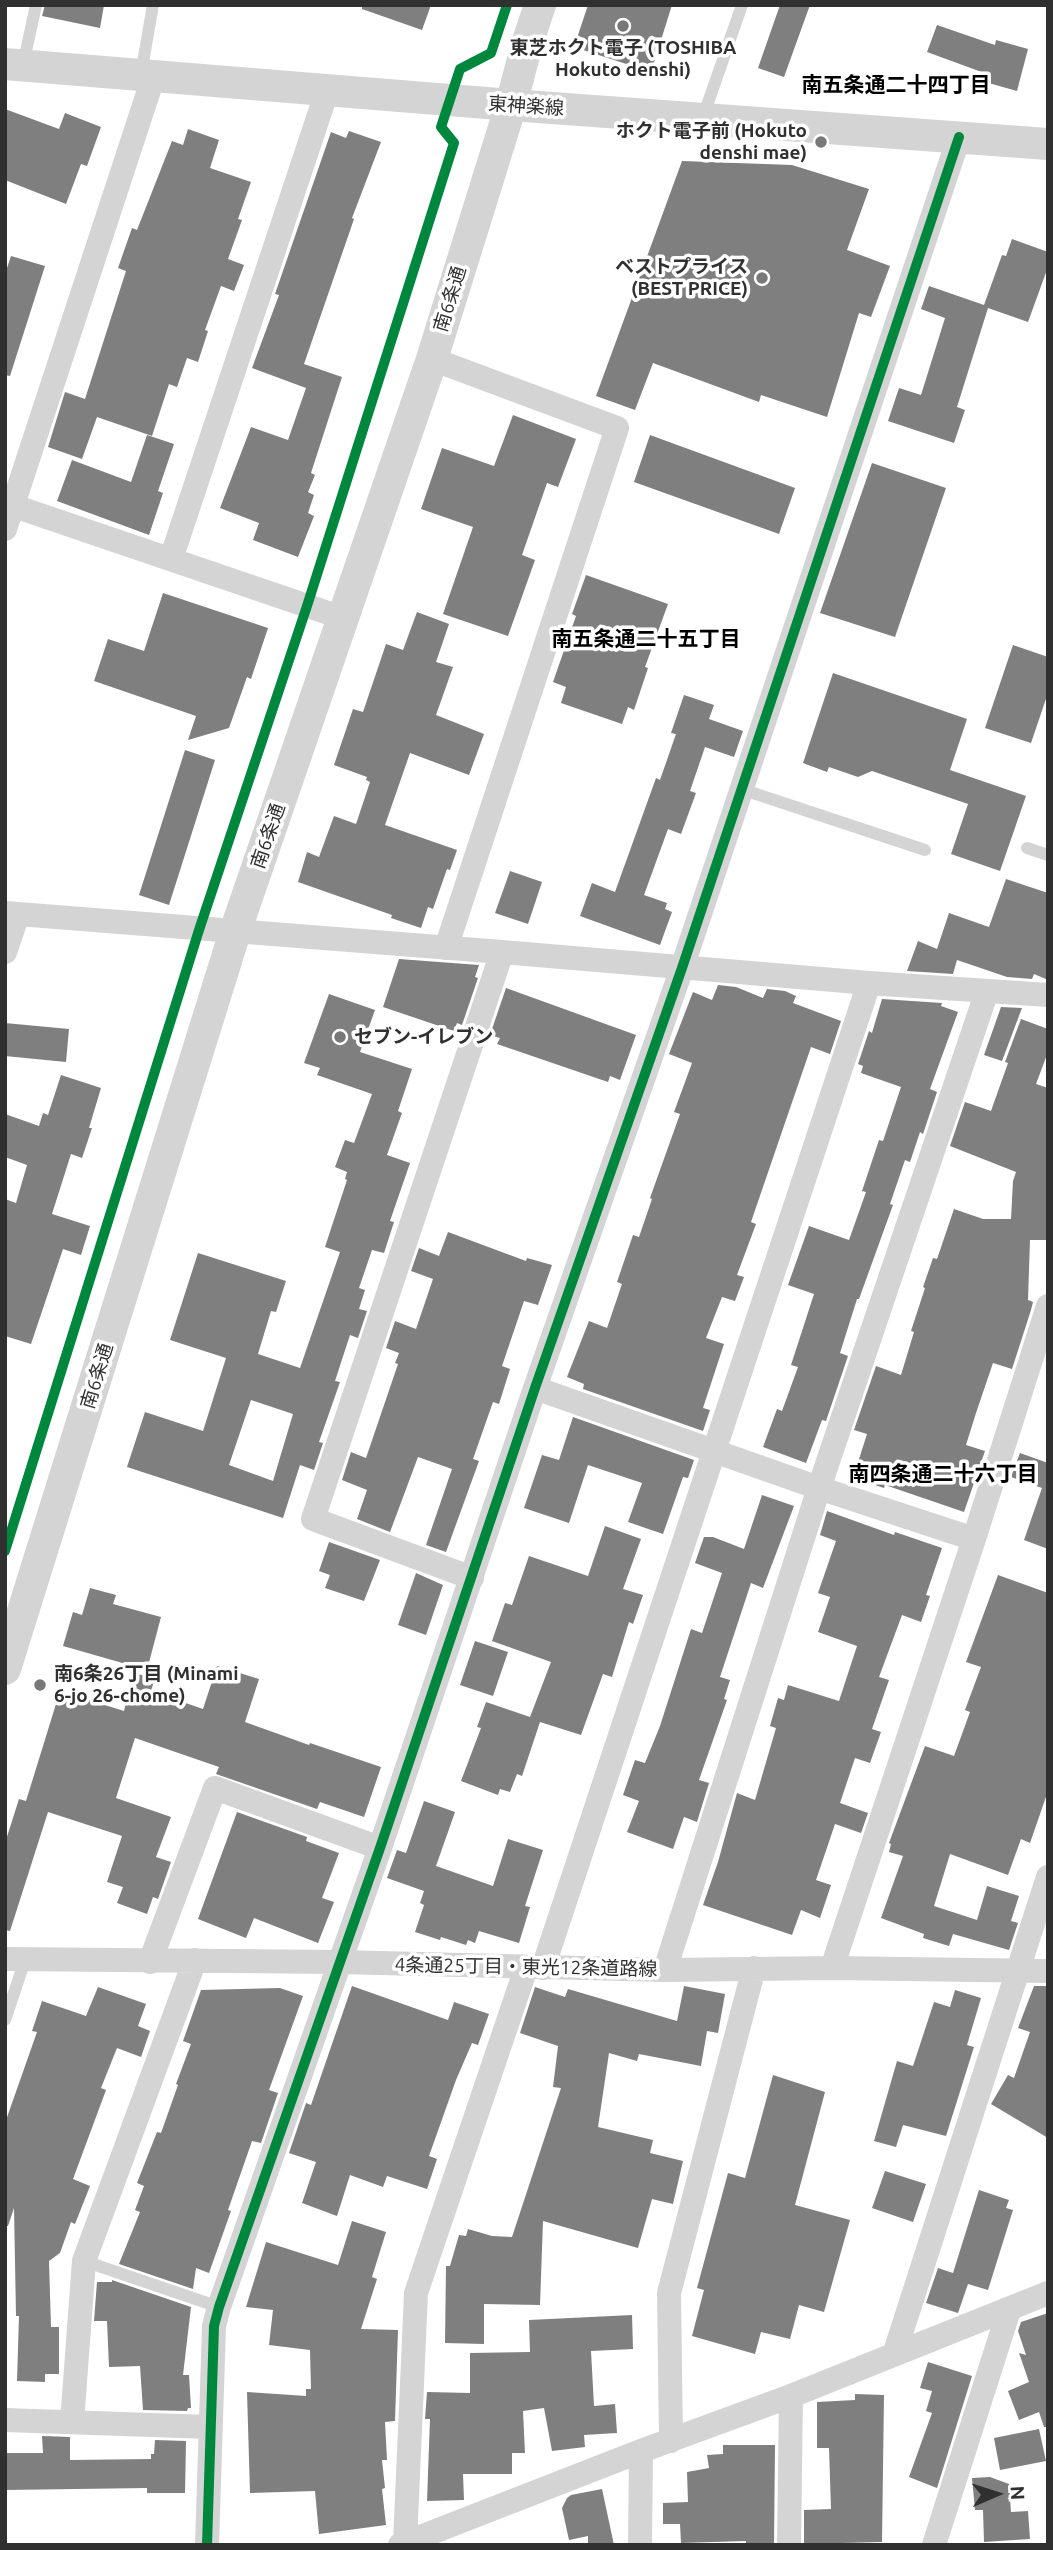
<!DOCTYPE html>
<html>
<head>
<meta charset="utf-8">
<style>
	body { margin:0 }
	#map { position:relative; width:1053px; height:2550px; overflow:hidden; background:#fff; font-family:Ubuntu,sans-serif }
	canvas { display:block }
	.frame { position:absolute; inset:0; border:7px solid #303030; pointer-events:none }
	.north { position:absolute; left:962px; top:2459px; width:70px; height:70px; -webkit-text-stroke:5px #fff; paint-order:stroke; rotate:87deg; font-size:19px; font-weight:700; line-height:28px; text-align:center; color:#303030 }
	.north::after { content:''; display:block; margin:auto; width:24px; height:32px; background:#303030; clip-path:polygon(50% 0,100% 100%,50% 72%,0 100%) }
</style>
</head>
<body>
<div id="map">
<canvas width="1053" height="2550"></canvas>
<div class="frame"></div>
<div class="north">N</div>
</div>
<script>
const g = document.querySelector('canvas').getContext('2d');
g.lineJoin = 'round';
function paint(path, color) { g.fillStyle = color; g.fill(path, 'evenodd'); }
function trace(path, color, width, dash) { g.strokeStyle = color; g.lineWidth = width; g.lineCap = dash ? 'butt' : 'round'; g.setLineDash(dash || []); g.stroke(path); }
function write(font, color, halo, rows, align = 'center') {
  g.font = font + ' Ubuntu,"Noto Sans JP",sans-serif'; g.lineWidth = 7; g.setLineDash([]); g.textBaseline = 'middle'; g.strokeStyle = halo; g.fillStyle = color; for (const [text, x, y, turn = 0] of rows) {
    g.save(); g.translate(x, y); g.rotate((+turn || 0) * Math.PI / 180); g.textAlign = isNaN(turn) ? turn : align; if (halo) g.strokeText(text, 0, 0); g.fillText(text, 0, 0); g.restore();
  }
}
paint(new Path2D(`
	M45,5H104L100,28L42,16Z
	M362,5H431L422,30L362,9Z
	M588,5H672L651,72L574,47Z
	M780,5H810L784,77L758,68Z
	M937,25L995,45L996,40L1028,49L1017,91L985,82L987,74L927,52Z
	M5,109L59,129L65,113L101,127L87,166L81,164L66,204L5,180Z
	M188,129L219,140L210,168L251,182L238,219L242,220L228,259L244,265L234,291L221,286L205,330L208,331L198,362L187,358L177,387L169,384L152,436L97,417L82,459L48,447L65,392L85,399L126,271L118,268L132,228L137,230L172,141L183,145Z
	M349,131L381,142L352,218L354,219L304,364L342,377L311,473L315,475L308,492L314,495L308,513L314,516L298,557L253,540L259,523L220,508L251,427L288,440L306,388L252,368L279,295L275,294L331,132L346,138Z
	M682,161L792,165L869,189L847,250L890,266L871,317L859,313L827,417L761,395L759,402L653,363L635,410L596,396Z
	M1012,239L1048,252V267L1028,322L988,308L957,407L965,410L954,443L888,421L899,388L921,395L945,318L921,309L929,286L984,305L1002,255L1006,256Z
	M11,256L45,266L10,376L5,375V274Z
	M513,415L576,439L558,487L547,483L522,555L535,560L508,636L443,614L473,527L421,509L442,448L494,466Z
	M147,435L174,444L158,491L163,493L149,535L57,501L72,460L131,482Z
	M650,435L795,488L779,534L634,482Z
	M872,463L946,488L895,637L820,613Z
	M586,575L668,604L645,667L648,668L634,710L628,707L622,724L561,703L566,687L553,682L576,616L572,614Z
	M163,593L268,628L251,679L247,677L229,728L188,740L196,716L94,681L108,639L144,651Z
	M417,612L449,624L436,662L453,667L436,715L484,734L469,775L410,753L385,825L457,850L450,870L447,869L433,909L428,907L421,928L391,918L392,915L298,882L307,852L319,857L334,816L356,824L370,782L366,780L367,777L334,765L353,709L363,712L386,644L403,650Z
	M1013,645L1048,657V693L1031,743L985,728Z
	M833,673L967,719L950,770L1026,796L1000,871L951,854L968,804L872,771L858,777L829,767L827,772L803,763Z
	M684,695L714,705L709,719L743,731L734,757L705,747L690,791L696,793L681,834L668,829L644,895L667,903L665,909L672,912L660,945L580,916L592,883L615,892L656,778L660,780L676,734L671,733Z
	M185,750L215,760L169,905L139,895Z
	M510,871L542,882L528,924L495,913Z
	M1006,879L1048,893V980L1034,974L1032,979L1007,977L957,960L953,974L907,971L918,941L937,949L949,913L989,927Z
	M399,959L479,965L475,977L478,978L462,1025L457,1023L454,1031L383,1007Z
	M718,985L736,987L763,998L767,989L785,991L796,996L793,1003L841,1021L830,1054L811,1047L751,1222L756,1224L737,1275L744,1277L735,1301L722,1297L706,1338L724,1344L703,1408L710,1410L703,1431L583,1389L584,1384L567,1377L589,1321L607,1328L622,1284L617,1282L633,1235L639,1237L652,1199L650,1198L680,1114L674,1112L692,1063L669,1054L693,992L712,1000Z
	M506,988L636,1035L620,1080L610,1076L608,1082L497,1044L500,1038L490,1035Z
	M329,994L375,1010L360,1052L412,1069L398,1111L402,1113L387,1155L410,1163L390,1221L394,1222L384,1253L372,1250L359,1288L365,1290L359,1309L367,1311L358,1338L350,1335L335,1381L340,1382L319,1442L323,1443L314,1470L300,1465L283,1518L127,1467L145,1412L203,1431L226,1358L170,1340L198,1253L286,1281L276,1312L271,1311L258,1354L300,1368L340,1252L325,1247L347,1180L345,1179L347,1172L335,1167L345,1140L354,1143L372,1094L317,1075L320,1068L304,1063ZM251,1400L293,1414L273,1481L229,1465Z
	M882,999L942,1003L941,1006L958,1012L930,1089L937,1092L923,1134L920,1132L910,1162L905,1160L890,1204L893,1205L859,1299H857L840,1353L848,1356L826,1421L822,1420L806,1463L763,1447L777,1409L782,1411L798,1367L791,1365L814,1294L788,1285L809,1226L849,1240L866,1192L862,1191L879,1140L883,1141L901,1087L861,1073L863,1066L858,1064L869,1031L872,1033Z
	M1001,1007L1022,1008L1002,1061L984,1055Z
	M1021,1019L1048,1029V1052L1036,1084L1048,1088V1240H1030L1028,1300L1033,1302L1031,1310L1012,1369L993,1363L976,1413L966,1445L985,1451L964,1512L885,1485L884,1488L853,1478L867,1434L854,1430L876,1366L901,1375L914,1332L911,1331L925,1288L923,1287L933,1258L937,1259L954,1209L983,1219H1011L1013,1181L1016,1172L950,1146L965,1102L991,1111L1008,1063L1005,1062Z
	M5,1023L69,1029L66,1062L5,1056Z
	M61,1075L101,1088L89,1128H92L82,1158L71,1154L52,1214L90,1226L81,1255L63,1249L31,1344L5,1336V1199L16,1203L27,1165L5,1157V1114L39,1126L43,1113L48,1115Z
	M448,1232L526,1261L527,1258L552,1265L538,1305L524,1301L502,1366L510,1369L499,1404L493,1402L473,1459L479,1461L446,1552L426,1545L452,1469L418,1457L390,1532L357,1519L367,1490L342,1480L351,1452L366,1458L398,1364L395,1363L399,1353L386,1348L395,1321L416,1329L433,1279L411,1271L419,1248L439,1256Z
	M573,1417L694,1460L688,1478L683,1477L663,1534L628,1522L642,1483L588,1465L569,1523L524,1508L542,1455L559,1460Z
	M1020,1453L1048,1463V1549L1024,1540L1042,1488L1011,1477Z
	M762,1495L794,1506L763,1588L751,1583L720,1677L730,1680L724,1699L727,1700L699,1780L709,1783L697,1822L684,1817L673,1849L627,1832L639,1801L623,1795L635,1760L645,1763L660,1726L691,1629L702,1633L722,1573L695,1563L704,1537H713L744,1549Z
	M827,1511L894,1535L895,1532L942,1548L926,1595L930,1596L921,1622L902,1615L879,1677L889,1680L872,1729L881,1732L870,1763L855,1758L840,1803L868,1813L861,1833L835,1824L816,1880L831,1885L820,1918L801,1910L792,1935L703,1905L718,1862L737,1793L755,1800L776,1728L770,1726L778,1698L784,1700L788,1685L839,1701L857,1646L818,1632L830,1597L818,1593L836,1541L820,1535Z
	M605,1526L641,1539L623,1589L643,1595L633,1624L629,1622L612,1677L603,1674L581,1735L540,1722L522,1776L517,1774L510,1792L500,1789L498,1795L461,1781L481,1728L477,1727L486,1702L530,1717L551,1662L492,1641L505,1603L512,1605L529,1556L588,1576Z
	M329,1542L380,1560L364,1601L325,1588L330,1575L319,1571Z
	M416,1573L443,1585L426,1635L398,1625Z
	M998,1575L1048,1593V1791L1030,1843L1021,1839L1008,1875L950,1854L934,1906L977,1920L987,1886L1019,1896L1011,1921L1018,1923L1009,1950L953,1934L949,1946L923,1938L924,1934L881,1918L903,1856L889,1852L891,1844L889,1843L925,1746L954,1756L970,1712L965,1710L981,1667L966,1662Z
	M90,1588L116,1595L113,1604L161,1617L147,1670L63,1646L73,1612L82,1615Z
	M475,1641L508,1652L493,1696L460,1685Z
	M217,1666L259,1679L245,1722L309,1745L310,1743L381,1767L364,1817L320,1802L317,1809L216,1774L219,1767L135,1738L116,1798L171,1817L156,1857L171,1862L158,1899L153,1897L147,1914L117,1903L123,1887L107,1882L122,1836L48,1812L10,1931L5,1930V1843L19,1799L26,1801L60,1691L124,1711L133,1673L155,1678L151,1691L203,1709Z
	M424,1801L455,1812L436,1866L493,1886L508,1839L543,1850L525,1906L530,1907L519,1943L479,1931L475,1943L468,1940L466,1945L441,1937L440,1940L415,1932L424,1905L420,1903L424,1891L387,1878L397,1850L406,1853Z
	M237,1812L307,1837L306,1841L339,1853L322,1898L334,1902L318,1943L254,1918L246,1938L198,1919Z
	M352,1986L448,2020L454,2002L489,2014L478,2045L472,2043L456,2080L429,2156L437,2159L427,2189L387,2176L383,2187L350,2175L337,2216L302,2203L316,2162L289,2153L306,2103L311,2105Z
	M684,1986L725,1994L718,2033L707,2031L701,2066L639,2054L637,2061L609,2053L598,2127L653,2140L650,2153L683,2161L673,2204L652,2199L638,2248L543,2221L540,2305L484,2304V2344L445,2343L446,2266H450L459,2235L466,2236L468,2229L492,2236L512,2237L561,2088L553,2087L558,2046L520,2033L535,1987L565,1997L568,1989L677,2021Z
	M1034,1986H1048V2138L991,2104L1008,2075L1014,2078L1030,2032L1018,2028Z
	M98,1987L146,2004L138,2026L150,2031L141,2057L117,2048L101,2088L106,2090L73,2179L90,2186L75,2224L71,2222L60,2253L49,2261L51,2327H59V2374H45V2382L17,2381L19,2316H16L14,2208L8,2226H5V2123L37,2032L32,2031L42,2001L86,2016Z
	M280,1988L303,1996L269,2090L278,2093L261,2143L252,2141L228,2210L231,2211L209,2273L196,2268L193,2289L119,2264L140,2212L135,2210L144,2186L137,2183L157,2132L161,2133L178,2085L176,2084L191,2044L183,2041L201,1990Z
	M955,1990L981,1998L967,2045L974,2047L946,2136L903,2125L896,2147L874,2141L897,2061L913,2066L934,2002L950,2007Z
	M773,2075L825,2092L795,2205L850,2220L824,2312L799,2305L790,2339L761,2332L755,2354L692,2336L704,2290L697,2288L728,2173L745,2178Z
	M885,2171L926,2184L913,2222L872,2208Z
	M979,2190L1009,2200L1006,2208L1013,2210L988,2290L968,2284L958,2313L926,2303L938,2268L953,2273Z
	M352,2221L386,2232L372,2277L377,2279L361,2329L398,2330L395,2421L385,2422L387,2460H382L385,2488L382,2489L386,2525L319,2534L315,2491L250,2493L247,2392L306,2396V2389H311L310,2350L269,2345L273,2310L246,2307L266,2242L338,2265Z
	M112,2280L191,2307L183,2375H189L191,2408H188L187,2411L143,2410L140,2366L109,2367L107,2321H94L97,2282H112Z
	M1048,2313V2427H1044L1039,2412L1019,2420L1008,2391L1029,2382L1019,2353L1026,2355L1018,2331L1021,2322Z
	M632,2315L633,2349L591,2351L594,2406L615,2404L617,2433L584,2435L585,2447L552,2451L544,2408L523,2411L525,2453H512V2474H463L464,2500L427,2501L430,2419H425L427,2392L470,2393V2353L530,2352L529,2320Z
	M928,2362L972,2376L937,2488L909,2477L932,2413L926,2411L932,2391L920,2388Z
	M855,2394L884,2395L882,2542L804,2544V2510L831,2509L829,2448H817V2402L855,2400Z
	M1039,2429L1046,2461L1000,2470L994,2438Z
	M42,2436L70,2437V2460L151,2459V2454H154L155,2440L186,2441L185,2493H147V2488L5,2490V2453H43Z
	M723,2445H775L774,2545H746V2541L681,2543L680,2524H663V2503L688,2502L687,2472L709,2468L707,2455L723,2454Z
	M990,2477L1009,2484L1011,2512L1028,2511L1030,2539L984,2542L983,2510H975L972,2478Z
	M602,2489L614,2545H588V2536L569,2540L562,2508L567,2498L571,2495Z`), '#7f7f7f');
trace(new Path2D(`
	M23,65L36,5
	M141,74L153,5
	M703,117L742,5
	M741,789L925,850
	M1027,848L1048,855
	M5,2020L25,1960
	M84,2261L219,2307`), '#d4d4d4', 12);
trace(new Path2D(`
	M432,359L617,428L446,948
	M5,503L343,618
	M5,529L153,78
	M171,559L327,91
	M5,913L502,952L869,983L1048,995
	M5,952L18,914
	M535,1388L819,1488L974,1539
	M472,1578L313,1519L502,952
	M5,1959L339,1962L665,1970L832,1968L1048,1971
	M150,1962L215,1788L380,1848
	M543,1968L869,983
	M832,1968L974,1539L1048,1306
	M665,1970L819,1488L987,991
	M894,2355L1048,1877
	M5,2420L210,2427
	M72,2422L84,2261L195,1960
	M671,2441L669,2293L754,1968
	M405,2543L416,2293L526,1968
	M207,2545L214,2326L219,2307L380,1848L535,1388L682,968L959,137
	M400,2545L641,2451L791,2396L1048,2293
	M640,2545L641,2451
	M789,2545L791,2396
	M934,2545L1009,2310`), '#d4d4d4', 24);
trace(new Path2D(`
	M5,64L511,105L1048,144
	M5,1669L235,932L432,359L511,105L527,44L540,5`), '#d4d4d4', 32);
trace(new Path2D(`
	M5,1551L199,930L307,606L454,143L441,127L460,69L491,53L507,5
	M207,2545L214,2326L219,2307L380,1848L535,1388L682,968L959,137`), '#00873e', 10);
for (const [x, y, r, color] of [
	[623,26,7,"#787878"],
	[821,142,7,"#787878"],
	[762,278,7,"#787878"],
	[340,1037,7,"#787878"],
	[40,1685,7,"#787878"]
]) { const dot = new Path2D(); dot.arc(x, y, r, 0, 2 * Math.PI); g.fillStyle = color; g.fill(dot); trace(dot, '#fff', 2.5); }
write('bold 19px', '#303030', '#fff', [
	["東芝ホクト電子 (TOSHIBA",623,48,"center"],
	["Hokuto denshi)",623,70,"center"],
	["ホクト電子前 (Hokuto",807,131],
	["denshi mae)",807,153],
	["ベストプライス",748,267],
	["(BEST PRICE)",748,289],
	["セブン-イレブン",354,1037,"left"],
	["南6条26丁目 (Minami",54,1674,"left"],
	["6-jo 26-chome)",54,1696,"left"]
], 'right');
write('19px', '#303030', '#fff', [
	["東神楽線",526,106,4],
	["南6条通",450,299,-73],
	["南6条通",268,836,-71],
	["南6条通",97,1376,-73],
	["4条通25丁目・東光12条道路線",526,1967,1]
]);
write('bold 21px', '#000', '#fff', [
	["南五条通二十四丁目",896,85],
	["南五条通二十五丁目",646,639],
	["南四条通二十六丁目",943,1474]
]);
</script>
</body>
</html>
